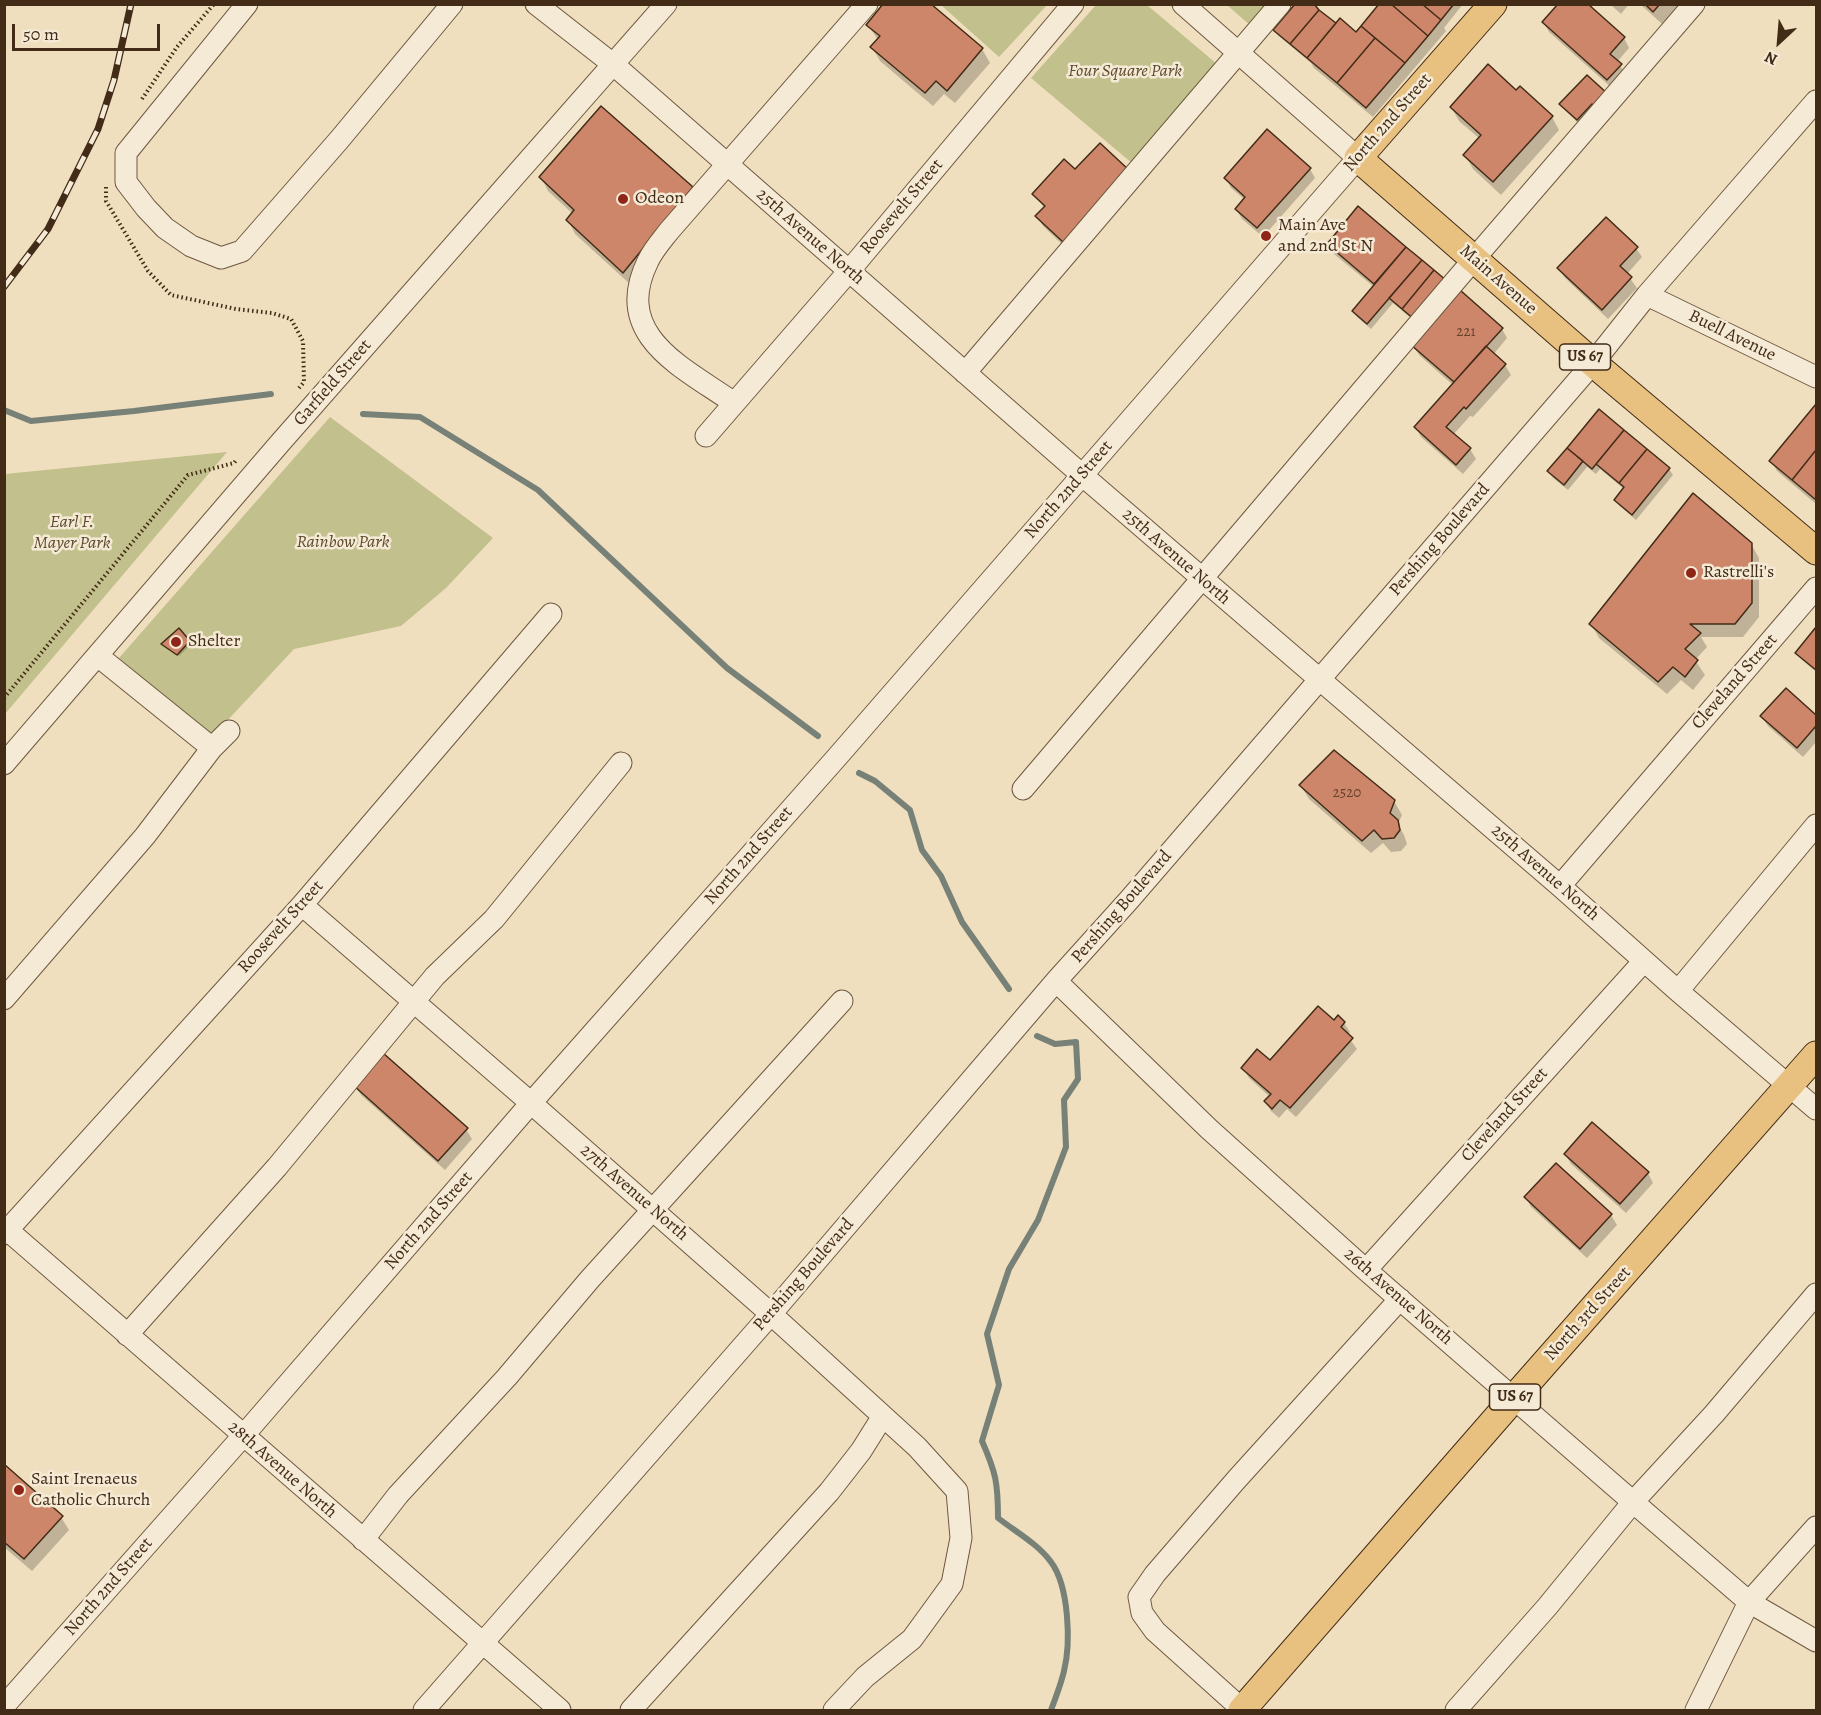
<!DOCTYPE html>
<html>
<head>
<meta charset="utf-8">
<style>
	body { margin:0 }
	#map { position:relative; width:1821px; height:1715px; overflow:hidden; background:#f0dfbe; font-family:Alegreya,serif }
	canvas { display:block }
	.frame { position:absolute; inset:0; border:6px solid #422b17; pointer-events:none }
	.north { position:absolute; left:1749px; top:12px; width:60px; height:60px; -webkit-text-stroke:4px #f5ead5; paint-order:stroke; rotate:206deg; font-size:16px; font-weight:700; line-height:24px; text-align:center; color:#422b17 }
	.north::after { content:''; display:block; margin:auto; width:21px; height:27px; background:#422b17; clip-path:polygon(50% 0,100% 100%,50% 72%,0 100%) }
	.scale { position:absolute; left:12px; top:24px; width:148px; height:27px; box-sizing:border-box; border:3px solid #422b17; border-top:0; padding-left:8px; font-size:18px; line-height:21px; white-space:nowrap; color:#422b17; -webkit-text-stroke:4px #f5ead5; paint-order:stroke }
</style>
</head>
<body>
<div id="map">
<canvas width="1821" height="1715"></canvas>
<div class="frame"></div>
<div class="north">N</div>
<div class="scale">50 m</div>
</div>
<script>
const g = document.querySelector('canvas').getContext('2d');
g.lineJoin = 'round';
function paint(path, color) { g.fillStyle = color; g.fill(path, 'evenodd'); }
function trace(path, color, width, dash) { g.strokeStyle = color; g.lineWidth = width; g.lineCap = dash ? 'butt' : 'round'; g.setLineDash(dash || []); g.stroke(path); }
function write(font, color, halo, rows, align = 'center') {
  g.font = font + ' Alegreya,serif'; g.lineWidth = 5; g.setLineDash([]); g.textBaseline = 'middle'; g.strokeStyle = halo; g.fillStyle = color; for (const [text, x, y, turn = 0] of rows) {
    g.save(); g.translate(x, y); g.rotate((+turn || 0) * Math.PI / 180); g.textAlign = isNaN(turn) ? turn : align; if (halo) g.strokeText(text, 0, 0); g.fillText(text, 0, 0); g.restore();
  }
}
paint(new Path2D(`
	M941,5H1047L999,57Z
	M1096,5H1147L1217,64L1133,164L1031,78Z
	M1227,5H1269L1251,26Z
	M330,417L493,538L446,588L401,626L294,649L212,737L119,658Z
	M227,452L5,714V474Z`), '#c2c08c');
paint(new Path2D(`
	M1381,4H1463L1444,28L1446,31L1373,117L1314,68L1311,63L1279,36L1275,30L1336,26L1357,34Z
	M1610,4H1629L1621,14Z
	M1640,4H1680L1662,24Z
	M1544,23L1624,38L1629,48L1617,62L1626,74L1613,89L1549,32Z
	M868,25L982,49L990,63L955,103L944,94L933,106L880,61L872,47L878,40Z
	M1587,77L1596,110L1581,126L1565,110L1561,104Z
	M1516,92L1552,117L1559,130L1501,195L1473,169L1465,155L1480,139L1459,121L1451,107Z
	M1064,161L1069,251L1043,226L1037,216L1045,209L1034,194Z
	M1310,169L1315,178L1263,237L1242,219L1236,209L1245,200L1231,188L1226,178Z
	M541,177L692,188L700,201L631,285L575,234L568,220L573,214L548,191Z
	M1358,208L1446,282L1419,325L1393,303L1371,329L1357,317L1354,311L1374,287L1334,254L1328,244Z
	M1636,248L1642,257L1627,274L1637,288L1608,319L1565,278L1559,269Z
	M1502,329L1507,338L1493,355L1505,365L1511,375L1473,417L1470,416L1453,435L1470,449L1476,459L1463,474L1421,437L1416,428L1453,385L1419,355L1413,345Z
	M1816,406V504L1777,471L1771,461Z
	M1599,411L1669,469L1673,475L1636,520L1620,506L1616,500L1625,490L1600,469L1596,474L1587,467L1568,490L1553,478L1549,472Z
	M1751,544L1759,558V617L1743,637H1701L1707,647L1695,660L1705,675L1693,690L1681,680L1667,694L1599,638L1591,624Z
	M1816,629V672L1801,659L1797,653Z
	M189,641L191,644L179,656L163,644Z
	M1786,690L1816,717V742L1803,757L1768,726L1762,717Z
	M1301,786L1394,801L1402,815L1398,824L1404,835L1407,844L1401,851L1391,852L1383,843L1371,853L1309,799Z
	M1335,1022L1344,1023L1350,1032L1347,1035L1357,1049L1296,1117L1287,1109L1279,1118L1271,1111L1266,1102L1270,1097L1249,1078L1243,1068L1270,1062Z
	M355,1086L466,1129L472,1139L445,1170L361,1095Z
	M1565,1154L1648,1173L1653,1183L1626,1213L1571,1164Z
	M1526,1197L1611,1215L1617,1225L1587,1258L1531,1207Z
	M4,1466L61,1517L69,1530L32,1571L4,1547Z`), '#0003');
trace(new Path2D(`
	M4,410L31,421L134,411L271,394
	M363,414L420,417L538,490L727,668L818,736
	M859,773L875,781L910,810L922,850L941,876L962,922L1009,989
	M1037,1036L1055,1044L1076,1042L1078,1079L1064,1100L1066,1147L1038,1220L1009,1269L987,1334L999,1385L982,1441C996,1473 998,1483 998,1518C1016,1532 1038,1544 1051,1562C1069,1586 1071,1643 1064,1671C1061,1684 1056,1697 1051,1710`), '#778178', 6);
const building = new Path2D(`
	M883,4H931L983,48L947,91L936,81L925,93L870,47L880,36L866,25Z
	M1295,4H1314L1319,10L1290,44L1273,30Z
	M1379,4H1391L1428,36L1405,63L1361,26Z
	M1391,4H1422L1441,20L1428,36Z
	M1422,4H1454L1441,20Z
	M1558,4H1588L1625,37L1610,54L1622,64L1607,80L1542,22Z
	M1645,4H1660L1653,12Z
	M1319,10L1336,23L1307,58L1290,44Z
	M1340,18L1356,32L1361,26L1375,38L1337,83L1307,58Z
	M1375,38L1405,63L1366,108L1337,83Z
	M1488,64L1516,90L1520,86L1553,116L1493,182L1463,155L1481,135L1450,107Z
	M1587,75L1609,95L1597,109L1592,104L1577,120L1559,104Z
	M601,106L693,187L623,273L566,220L574,210L539,177Z
	M1267,129L1311,168L1257,228L1235,209L1245,197L1224,178Z
	M1100,143L1130,171L1063,242L1035,216L1045,206L1032,194L1064,159L1075,169Z
	M1358,206L1406,247L1374,284L1327,244Z
	M1606,217L1638,247L1620,266L1632,277L1602,310L1557,268Z
	M1406,247L1422,260L1367,324L1352,311Z
	M1422,260L1434,270L1402,309L1389,298Z
	M1434,270L1447,281L1415,320L1402,309Z
	M1460,290L1503,328L1454,382L1411,345Z
	M1486,346L1506,364L1466,409L1464,407L1446,427L1471,448L1456,465L1414,427Z
	M1816,404V450L1792,480L1769,461Z
	M1599,409L1624,430L1592,469L1567,448Z
	M1624,430L1647,449L1619,483L1596,464Z
	M1567,448L1583,461L1564,485L1547,471Z
	M1647,449L1670,468L1632,515L1614,500L1624,487L1619,483Z
	M1816,450V500L1792,480Z
	M1693,493L1752,543V603L1735,624H1690L1701,633L1685,649L1698,660L1685,677L1673,667L1658,682L1589,624Z
	M1816,627V670L1795,653Z
	M179,628L190,641L177,655L161,644Z
	M1786,688L1816,715V726L1797,748L1760,716Z
	M1334,750L1395,800L1390,813L1398,820L1400,830L1394,838L1382,839L1374,830L1362,841L1299,785Z
	M1318,1006L1334,1020L1338,1015L1345,1022L1341,1027L1353,1038L1290,1108L1280,1100L1272,1109L1264,1101L1271,1094L1241,1068L1257,1049L1270,1060Z
	M383,1053L468,1128L438,1161L353,1085Z
	M1592,1122L1649,1172L1620,1204L1564,1154Z
	M1556,1163L1612,1214L1580,1249L1524,1197Z
	M4,1464L63,1516L24,1559L4,1542Z`);
paint(building, '#cd8669');
trace(building, '#422b17', 1.5);
const minor = new Path2D(`
	M247,4L126,153V182L146,208L165,228L191,246L221,258L242,251L339,140L452,4
	M536,4L614,65L1082,475L1560,886L1678,991L1816,1109
	M1647,295L1816,377
	M965,373L1280,4
	M734,403C683,367 611,336 648,261C653,250 662,240 669,231L867,4
	M706,436L849,271L1073,4
	M98,656L212,748
	M4,764L280,443L666,4
	M1023,789L1474,259L1694,4
	M1560,886L1816,588
	M302,905L531,1103L771,1314L917,1447L957,1491L961,1538L952,1584L912,1639L865,1677L834,1710
	M1056,981L1209,1129L1366,1270L1633,1502L1749,1602L1816,1641
	M1678,991L1816,825
	M4,999L145,836L212,748L229,731
	M4,1227L560,1710
	M4,1234L302,905L551,614
	M1366,1270L1644,961
	M127,1335L277,1167L435,976L494,919L621,763
	M363,1540L398,1495L507,1377L590,1279L842,1001
	M4,1706L243,1436L531,1103L838,756L1358,158L1183,4
	M424,1710L771,1314L1056,981L1129,900L1593,363L1647,295L1816,101
	M631,1710L829,1492L861,1451L883,1416
	M1243,1710L1155,1631L1142,1613L1139,1597L1155,1574L1237,1479L1400,1299
	M1456,1710L1547,1607L1633,1502L1714,1414L1816,1294
	M1696,1710L1749,1602L1816,1527`);
const major = new Path2D(`
	M1493,4L1358,158L1593,363L1816,551
	M1242,1710L1514,1398L1816,1055`);
trace(minor, '#6e5841', 23);
trace(major, '#422b17', 29);
trace(new Path2D(`
	M142,99L177,47L214,4
	M106,187V201L148,271L171,295L236,309L272,313L291,319L303,341L304,382L299,388
	M4,698L188,475L234,463L237,459`), '#422b17', 4, [1.5, 3]);
trace(minor, '#f5ead5', 21);
trace(major, '#e8c07f', 27);
const rail = new Path2D(`
	M4,287L48,229L98,129L114,80L131,4`);
trace(rail, '#422b17', 7);
trace(rail, '#f5ead5', 4.5, [14]);
for (const [x, y, r, color] of [
	[623,199,6,"#8f2418"],
	[1266,236,6,"#8f2418"],
	[1691,573,6,"#8f2418"],
	[176,642,6,"#8f2418"],
	[19,1490,6,"#8f2418"]
]) { const dot = new Path2D(); dot.arc(x, y, r, 0, 2 * Math.PI); g.fillStyle = color; g.fill(dot); trace(dot, '#f5ead5', 2); }
write('15px', '#65422c', null, [
	["221",1466,332],
	["2520",1347,793]
]);
for (const [x, y, w] of [
	[1585,357,51],
	[1515,1397,51]
]) { const box = new Path2D(); box.roundRect(x - w / 2, y - 13, w, 26, 4.5); g.fillStyle = '#f5ead5'; g.fill(box); trace(box, '#422b17', 1.5); }
write('bold 16px', '#422b17', null, [
	["US 67",1585,357],
	["US 67",1515,1397]
]);
write('italic 18px', '#5c492e', '#f5ead5', [
	["Four Square Park",1125,72],
	["Earl F.",72,523],
	["Mayer Park",72,544],
	["Rainbow Park",343,543]
]);
write('18px', '#422b17', '#f5ead5', [
	["North 2nd Street",1388,123,-49],
	["Roosevelt Street",902,207,-50],
	["25th Avenue North",810,237,41],
	["Main Avenue",1498,280,41],
	["Buell Avenue",1732,336,26],
	["Garfield Street",333,383,-49],
	["North 2nd Street",1069,490,-49],
	["Pershing Boulevard",1440,540,-49],
	["25th Avenue North",1176,557,41],
	["Cleveland Street",1735,682,-49],
	["North 2nd Street",749,856,-49],
	["25th Avenue North",1545,873,41],
	["Pershing Boulevard",1122,907,-49],
	["Roosevelt Street",281,927,-48],
	["Cleveland Street",1505,1115,-48],
	["27th Avenue North",634,1193,41],
	["North 2nd Street",429,1221,-49],
	["Pershing Boulevard",804,1275,-49],
	["26th Avenue North",1398,1297,41],
	["North 3rd Street",1588,1314,-48],
	["28th Avenue North",282,1470,41],
	["North 2nd Street",109,1587,-49]
]);
write('18px', '#422b17', '#f5ead5', [
	["Odeon",635,199],
	["Main Ave",1278,226],
	["and 2nd St N",1278,247],
	["Rastrelli's",1703,573],
	["Shelter",188,642],
	["Saint Irenaeus",31,1480],
	["Catholic Church",31,1501]
], 'left');
</script>
</body>
</html>
